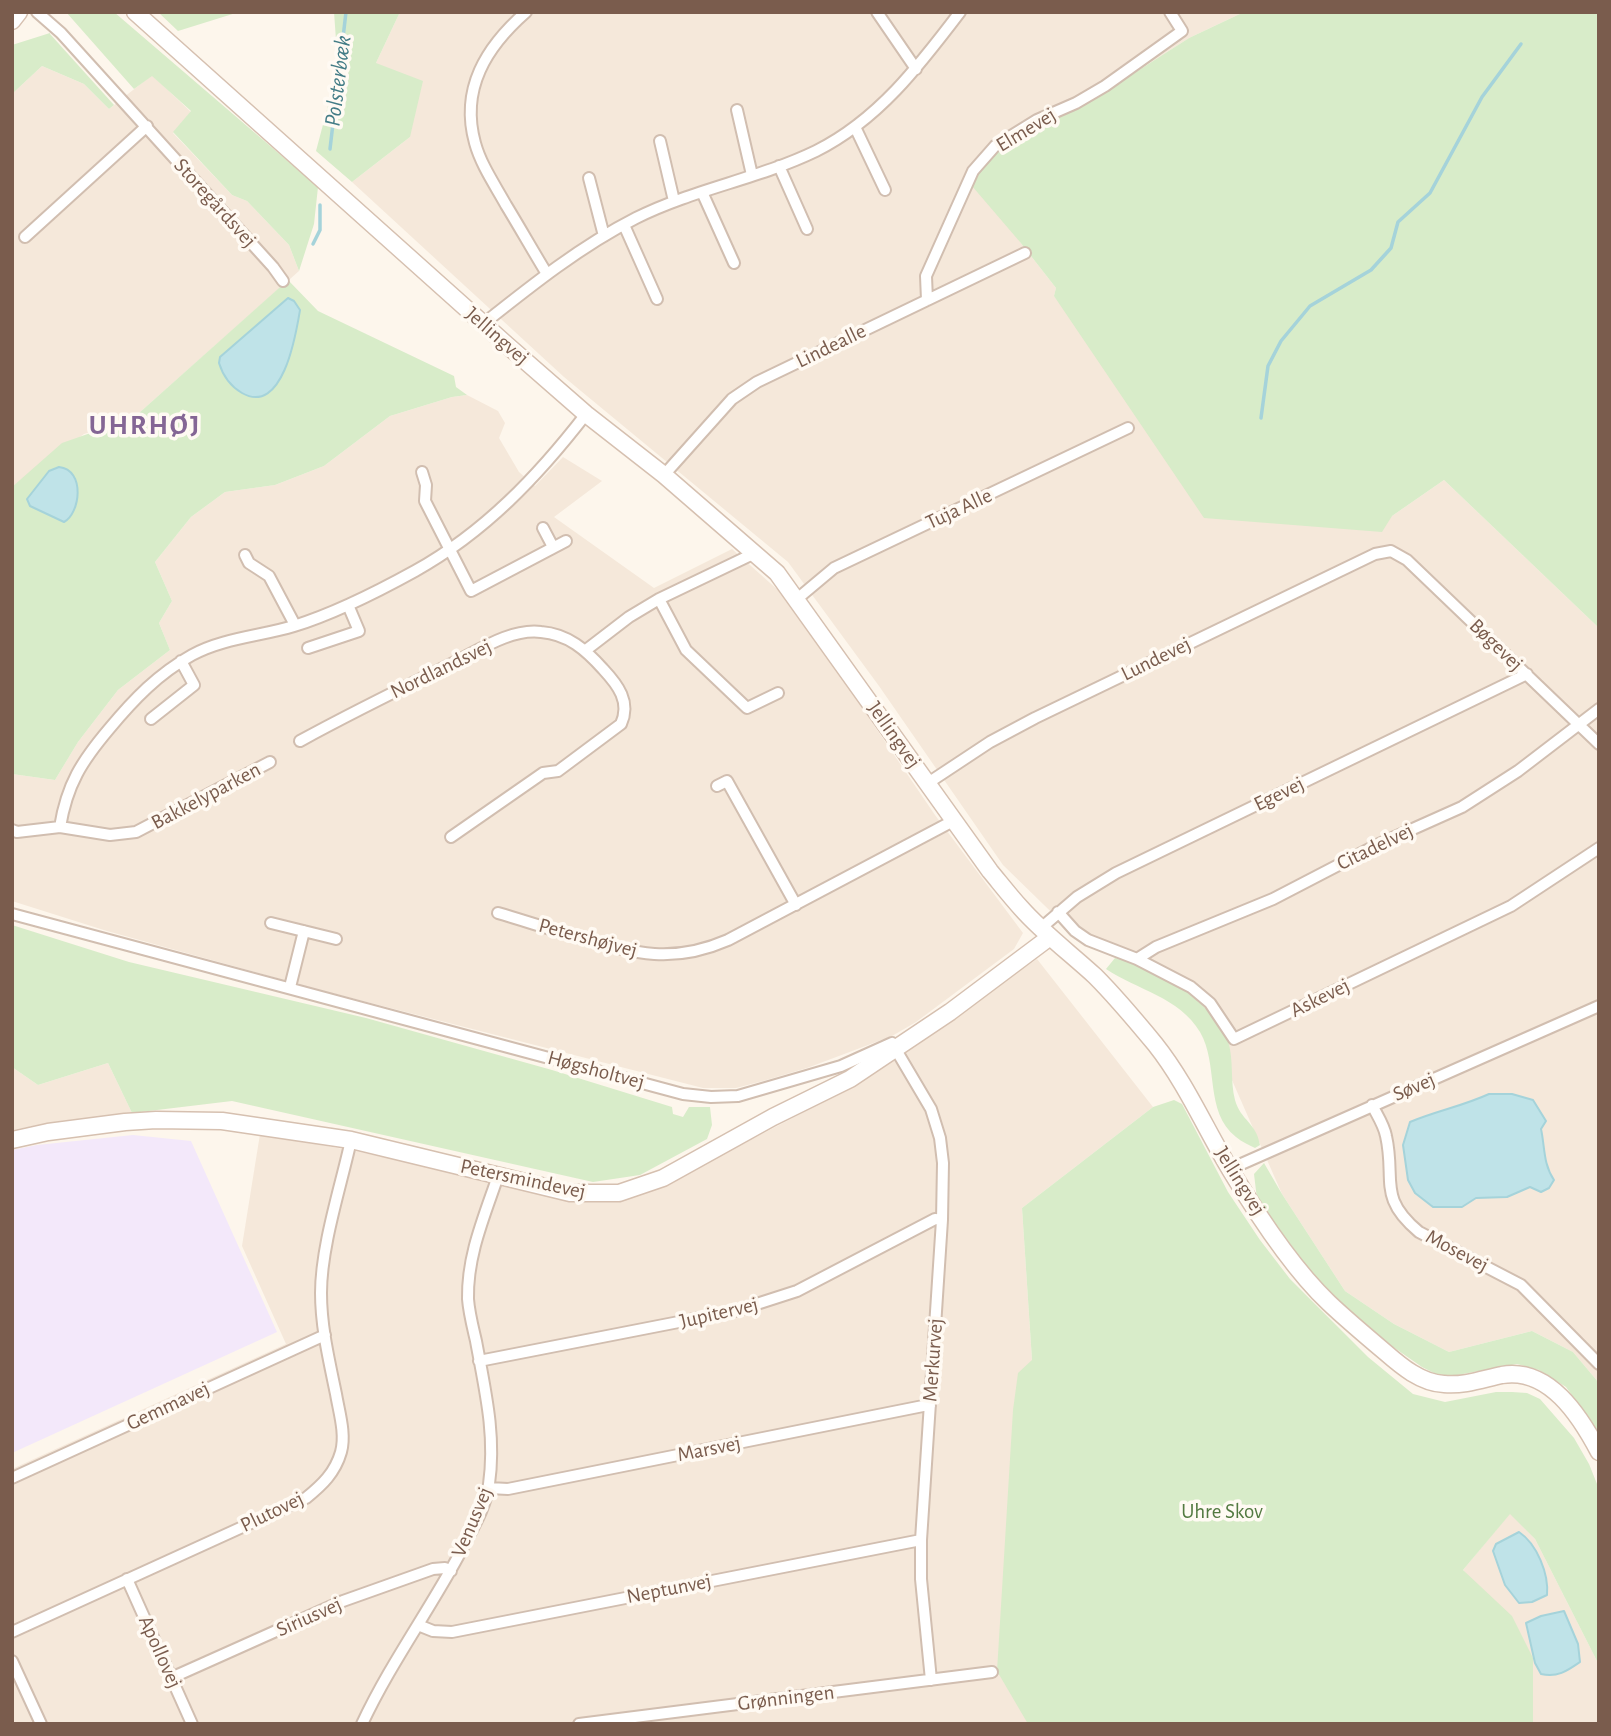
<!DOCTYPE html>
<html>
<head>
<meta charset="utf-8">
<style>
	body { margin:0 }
	#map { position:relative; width:1611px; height:1736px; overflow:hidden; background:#fdf6ec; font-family:"Alegreya Sans",sans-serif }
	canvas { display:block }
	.frame { position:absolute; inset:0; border:14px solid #7a5c4d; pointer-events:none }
</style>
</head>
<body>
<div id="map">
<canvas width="1611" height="1736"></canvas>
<div class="frame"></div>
</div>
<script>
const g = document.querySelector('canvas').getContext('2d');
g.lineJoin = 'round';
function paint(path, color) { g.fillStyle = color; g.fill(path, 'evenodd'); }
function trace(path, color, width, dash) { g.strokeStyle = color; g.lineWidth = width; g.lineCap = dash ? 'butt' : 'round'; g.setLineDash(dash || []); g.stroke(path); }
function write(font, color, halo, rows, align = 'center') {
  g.font = font + ' "Alegreya Sans",sans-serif'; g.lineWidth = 7; g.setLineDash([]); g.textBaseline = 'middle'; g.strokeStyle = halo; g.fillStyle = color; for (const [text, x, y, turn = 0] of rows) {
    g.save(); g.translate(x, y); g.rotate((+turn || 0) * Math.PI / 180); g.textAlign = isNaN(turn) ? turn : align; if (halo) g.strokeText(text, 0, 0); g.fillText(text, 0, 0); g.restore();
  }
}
paint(new Path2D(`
	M400,12H1244L1189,38L1089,102L1002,146L1020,242L1056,288L1054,296L1392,516L1444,480L1599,628V1383L1573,1352L1532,1331L1449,1352L1394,1324L1345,1291L1282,1194L1199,1005L1115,958L1084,944L1003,865L879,686L788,562L564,377L352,182L410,137L376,63Z
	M42,66L84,84L109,109L152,75L191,112L173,133L232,195L247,201L289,245L299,271L139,413L119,423L84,434L12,487V94Z
	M467,395L498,411L505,423L499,438L519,472L535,486L563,457L602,481L554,517L654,588L732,549L788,599L935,815L1023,933L1014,949L916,1022L892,1036L807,1068L763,1081L736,1088H703L316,989L107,931L12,901V774L55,780L78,742L118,690L170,650L159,623L172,601L155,562L191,517L225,492L275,485L324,466L390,416L452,397Z
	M1037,959L1153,1107L1022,1208L1032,1360L1028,1724H12V1469L286,1344L242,1246L260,1134L360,1152L578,1200L631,1198L676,1179L823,1102Z
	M108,1063L132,1113L60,1121L12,1130V1067L38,1085Z
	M1510,1513L1535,1539L1599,1665V1724H1533V1658L1463,1570Z`), '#f5e8da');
paint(new Path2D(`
	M133,1135L191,1141L277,1332L12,1453V1150L37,1145Z`), '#f3e8fa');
paint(new Path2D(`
	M66,12H114L318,187L314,224L299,271L289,245L247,201L232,195L173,132L191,111L152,76L134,89Z
	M158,12H239L178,31Z
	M334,12H400L376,63L423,81L410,137L352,182L316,151L338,68Z
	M1244,12H1599V628L1444,480L1392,516L1382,532L1204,518L1054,296L1056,288L1020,242L972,186L977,175L1002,146L1089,102L1189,38Z
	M50,33V34L114,105L109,109L84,84L42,66L12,94V45Z
	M288,280L318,311L454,376L456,387L467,395L452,397L390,416L324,466L275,485L225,492L191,517L155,562L172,601L159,623L170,650L118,690L78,742L55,780L12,774V487L62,443L119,423L139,413Z
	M12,925L129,962L366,1018L552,1070L672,1107L673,1114L683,1117L689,1107H710L712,1125L707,1139L640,1175L593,1182L232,1101L132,1113L108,1063L38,1085L12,1067Z
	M1115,958C1154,965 1214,1003 1228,1041C1234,1060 1230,1081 1235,1100C1241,1121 1256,1122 1260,1145L1255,1148C1249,1145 1242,1142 1236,1137C1204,1112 1219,1064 1200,1032C1179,997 1137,990 1106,969Z
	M1174,1100L1182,1104L1228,1192L1260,1240L1290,1279L1368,1357L1413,1394L1445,1402L1496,1392H1512L1527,1393L1540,1399L1574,1438L1589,1464L1599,1489V1665L1535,1539L1510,1514L1463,1570L1512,1616L1533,1658V1724H1028L997,1671L1013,1410L1018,1373L1032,1360L1022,1208L1153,1107Z
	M1264,1163L1282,1194L1345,1291L1394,1324L1449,1352L1532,1331L1573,1352L1599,1383V1442L1586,1415L1566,1387L1539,1370L1517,1364L1452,1376L1436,1374L1422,1367L1370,1331L1311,1272L1257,1199L1254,1174Z`), '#d8ecc9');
const water = new Path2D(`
	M288,298L294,301L300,310C296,334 283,416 242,393C230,386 223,376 219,363L220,357Z
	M59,467C86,470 80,514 64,522L30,506L27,499L49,471Z
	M1489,1094H1512L1533,1100L1546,1121L1541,1129C1545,1147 1543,1164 1554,1180L1549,1188L1541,1192L1530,1187L1507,1197L1476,1198L1462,1207H1433L1415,1193L1408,1180L1403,1145L1410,1122C1436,1111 1463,1106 1489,1094Z
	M1519,1532C1537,1544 1549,1574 1547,1595L1532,1602L1519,1603L1505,1585L1493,1551L1496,1544Z
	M1564,1611L1578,1644L1580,1662C1567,1671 1557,1678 1541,1674L1535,1663L1526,1623L1541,1616Z`);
paint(water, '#bfe3e8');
trace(water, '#a5d3da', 2);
trace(new Path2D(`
	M330,149L346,12
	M313,244L320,230V205
	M1261,418L1268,366L1281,341L1310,306L1371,270L1391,248L1398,222L1430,193L1482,97L1521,44`), '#a5d3da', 3.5);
const street = new Path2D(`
	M37,12L61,33L273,267L283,281
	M526,12C486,47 460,89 475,143C481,165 495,185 506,205C520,228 533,251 547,274
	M877,12L916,69
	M737,110L752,175
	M855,127L885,190
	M660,141L674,201
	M779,166L807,229
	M589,178L604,236
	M702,192L734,263
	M624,225L657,299
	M25,237L147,126
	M927,300L926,276L973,171L995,146L1037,120L1076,103L1105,86L1182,31L1170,12
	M483,324C532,285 581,246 636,218C694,189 758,179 816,151C878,120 919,66 960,12
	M422,472L426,485L425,501L471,591L566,541
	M664,475L732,399L757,382L1025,253
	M543,528L553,547
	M245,555L249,563L269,576L295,625
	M659,599L686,650L747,708L778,693
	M797,599L834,568L1128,428
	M308,648L359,631L348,605
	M586,650L629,617L659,599L755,553
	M151,719L194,685L181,661
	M300,741C349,714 398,690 447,666C475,653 509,628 541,632C568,634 586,650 603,669C618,685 631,702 621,724L558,771L543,773L451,837
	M928,783L990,742L1035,718L1375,554L1391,551L1407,560L1599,744
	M717,786L727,781L796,905
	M60,827C67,784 82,761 109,729C134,699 158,674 192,655C223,638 261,636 294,626C336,613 377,592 415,571C485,532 538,476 586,414
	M12,830L17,832L60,827L110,835L136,832L270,762
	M1058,912L1075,931L1088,940L1137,959L1191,987L1210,1003L1234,1039L1511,906L1599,848
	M498,913C525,921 553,930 581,938C636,954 673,964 728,940L953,821
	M12,914L683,1094L711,1097L738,1096L841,1066L892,1043L931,1109L940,1138L943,1163L942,1220L921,1540V1579L931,1680
	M271,923L336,939
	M1041,928L1077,897L1116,873L1527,674
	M1137,959L1156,947L1273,899L1377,845L1462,807L1518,771L1599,709
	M290,987L304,931
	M1372,1105C1377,1115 1384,1125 1386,1136C1396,1180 1377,1197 1419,1232L1521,1285L1599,1364
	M1230,1169L1599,1006
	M479,1361L735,1311L797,1291L935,1219L942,1220
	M12,1478L325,1335
	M489,1488L508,1489L923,1406H930
	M127,1579L192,1724
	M418,1625L433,1631L452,1632L921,1540
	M12,1632L306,1498C322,1485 335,1473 341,1452C346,1434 339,1412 336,1394C329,1360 321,1327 321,1293C321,1246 341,1186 351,1140
	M12,1661L41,1724
	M171,1678L343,1601L433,1569L445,1568L451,1571
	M362,1724C390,1664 429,1611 460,1553C471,1531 486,1508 489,1484C496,1435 485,1390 476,1341C473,1328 469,1313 468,1299C467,1256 484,1217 498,1176
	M579,1724L992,1672`);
const secondary = new Path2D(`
	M135,12L507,345L586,414L664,475L777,573L990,871C1000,883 1010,896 1021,908C1043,933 1070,953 1095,976C1116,997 1136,1021 1155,1044C1186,1083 1205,1128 1231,1171C1257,1214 1293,1269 1329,1303C1347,1320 1366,1336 1385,1352C1401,1366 1421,1383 1444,1384C1464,1386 1483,1379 1502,1375C1549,1367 1580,1416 1599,1452
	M12,21L19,12
	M12,1140L48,1132L125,1122L156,1120L222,1121L351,1140L570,1193H619L663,1178L773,1117L850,1079L950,1012L1050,937`);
trace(street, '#d1beb0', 14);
trace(secondary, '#d6c0b0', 19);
trace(street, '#fff', 10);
trace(secondary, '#fff', 16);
write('21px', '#7a5c4d', '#fffaf3', [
	["Elmevej",1026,130,-31],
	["Storegårdsvej",215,203,48],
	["Jellingvej",497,336,41],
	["Lindealle",831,346,-26],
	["Tuja Alle",959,509,-25],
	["Bøgevej",1496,645,44],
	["Lundevej",1156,659,-26],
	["Nordlandsvej",441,669,-26],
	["Jellingvej",894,735,55],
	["Egevej",1279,794,-26],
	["Bakkelyparken",206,796,-28],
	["Citadelvej",1375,847,-26],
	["Petershøjvej",588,938,15],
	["Askevej",1320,998,-26],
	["Høgsholtvej",596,1070,15],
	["Søvej",1414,1087,-23],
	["Petersmindevej",523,1179,12],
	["Jellingvej",1240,1181,58],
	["Mosevej",1457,1251,28],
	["Jupitervej",719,1313,-13],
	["Merkurvej",933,1360,-86],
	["Gemmavej",168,1406,-25],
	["Marsvej",709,1449,-11],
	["Plutovej",272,1512,-26],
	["Venusvej",472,1522,-67],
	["Neptunvej",669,1589,-11],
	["Siriusvej",309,1617,-24],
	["Apollovej",160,1652,66],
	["Grønningen",786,1698,-7]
]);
write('21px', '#537a41', '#fffaf3', [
	["Uhre Skov",1222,1512]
]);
write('italic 23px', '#437c86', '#fffaf3', [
	["Polsterbæk",338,81,-83]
]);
g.letterSpacing = '2px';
write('bold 28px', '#846695', '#fffaf3', [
	["UHRHØJ",145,426]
]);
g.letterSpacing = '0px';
</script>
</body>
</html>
